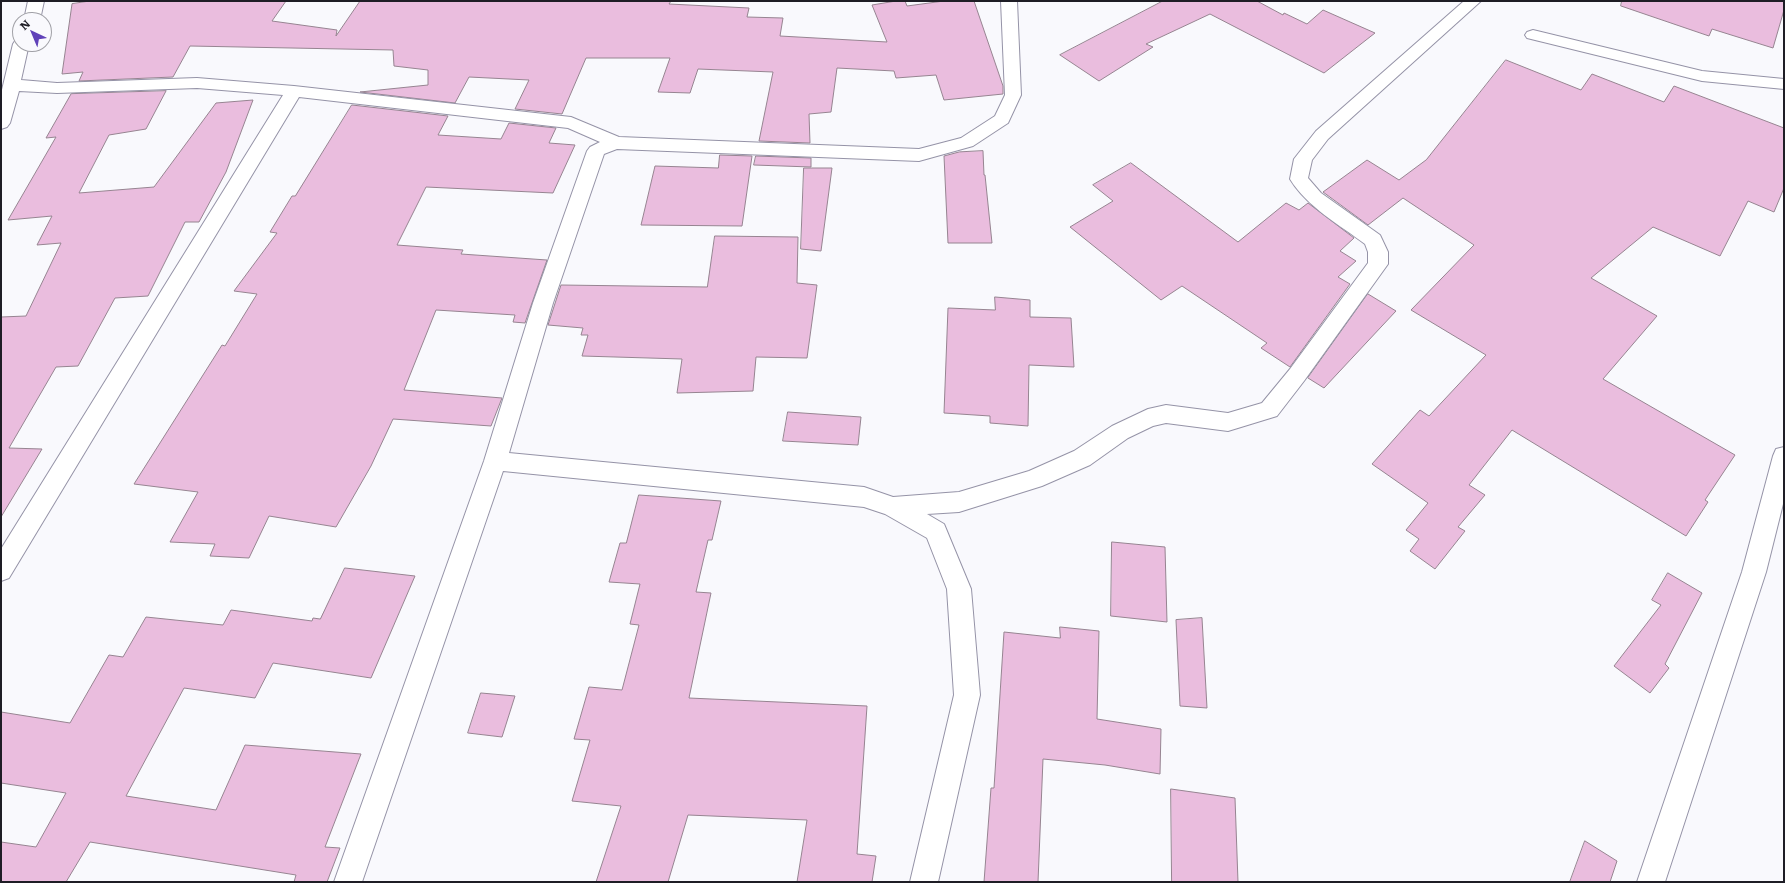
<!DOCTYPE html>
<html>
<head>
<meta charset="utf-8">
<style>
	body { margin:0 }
	#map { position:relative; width:1785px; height:883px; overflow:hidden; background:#f9f9fd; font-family:Literata,serif }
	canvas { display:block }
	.frame { position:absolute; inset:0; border:2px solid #1e1d25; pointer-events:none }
	.north { position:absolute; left:12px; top:12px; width:40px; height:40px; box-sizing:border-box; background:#f9f9fd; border:1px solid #a1a1a7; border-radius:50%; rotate:316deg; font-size:11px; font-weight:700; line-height:16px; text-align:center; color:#1e1d25 }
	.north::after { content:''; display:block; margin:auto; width:14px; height:18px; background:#6041b9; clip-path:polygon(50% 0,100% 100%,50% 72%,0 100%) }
</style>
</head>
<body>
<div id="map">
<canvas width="1785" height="883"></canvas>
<div class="frame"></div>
<div class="north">N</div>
</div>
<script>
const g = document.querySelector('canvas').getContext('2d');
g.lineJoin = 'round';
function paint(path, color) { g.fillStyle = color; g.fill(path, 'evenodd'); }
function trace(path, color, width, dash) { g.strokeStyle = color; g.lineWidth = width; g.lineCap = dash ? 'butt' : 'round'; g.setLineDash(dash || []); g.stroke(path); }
const building = new Path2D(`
	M90,1H286L272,21L337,30L336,36L360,1H671L669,4L749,8L747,17L783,18L780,36L887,42L872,5L896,1H905L907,6L944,1H974L1003,86V94L944,100L936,75L896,78L894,71L837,68L831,112L809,114L810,143L759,141L773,72L698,69L690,93L658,92L670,58H586L562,114L515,109L529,80L469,77L455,103L360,92L428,85V70L394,66L393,50L190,46L173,77L79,81L83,72L62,74L72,4Z
	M1163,1H1257L1283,15L1284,13L1307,24L1323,10L1375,33L1324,73L1210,14L1146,44L1153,47L1099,81L1060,55Z
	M1622,1H1784V10L1773,48L1712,29L1709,36L1621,6Z
	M1506,60L1581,90L1592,74L1664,102L1674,86L1784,128V188L1774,212L1748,201L1720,256L1653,227L1591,278L1657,316L1603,379L1735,455L1705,500L1708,502L1686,536L1512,430L1469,485L1485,495L1458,527L1465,531L1435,569L1410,551L1419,539L1406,530L1428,503L1372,464L1420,410L1429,416L1486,355L1411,310L1474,245L1403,198L1368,225L1323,192L1367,160L1399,180L1426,160Z
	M166,91L146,129L109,135L79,193L154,187L216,103L253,100L226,172L199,222H185L148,296L115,298L78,366L56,367L9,448L42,449L1,517V317L26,316L61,243L37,245L52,216L8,220L56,137L46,138L71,94Z
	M352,105L448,116L438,135L501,139L509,123L556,128L549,143L575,145L553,193L426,187L397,245L463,250L461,254L547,260L525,323L513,322L515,315L436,310L404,390L502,398L491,426L393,419L371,466L336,527L269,516L249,558L210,556L215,544L170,542L198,492L134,484L222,345L225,346L257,294L234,291L277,233L270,232L292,196H295Z
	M983,151L984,175H985L992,243H948L944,156L959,152Z
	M720,155L752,156L742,226L641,225L655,166L718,168Z
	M756,156L811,158V167L754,165Z
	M1131,163L1238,242L1286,203L1299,210L1308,203L1354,238L1340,251L1356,261L1338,277L1350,284L1290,367L1261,348L1267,343L1182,286L1161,300L1070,227L1113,201L1093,185Z
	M804,168H832L821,251L801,249Z
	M715,236L798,237L797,283L817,285L807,358L756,357L753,391L677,393L682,359L582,356L588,335H581L583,328L548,325L561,285L707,287Z
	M1368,294L1396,311L1324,388L1308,378Z
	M995,297L1030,300V317L1071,318L1074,367L1029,365L1028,426L990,423V416L944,413L948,308L995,310Z
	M788,412L861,417L858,445L783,441Z
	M639,495L721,501L712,540H708L696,592L711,593L689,698L867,706L857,854L876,856L872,882H797L807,820L688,815L668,882H596L621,806L572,801L590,740L574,739L589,687L622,690L639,625L630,624L640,584L609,582L620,543H626Z
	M1112,542L1165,547L1167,622L1111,616Z
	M345,568L415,576L371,678L273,663L255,698L184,688L126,796L216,810L245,745L361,754L325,847L340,848L327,882H294L296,875L90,842L66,882H1V842L36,847L66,793L1,783V712L70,723L109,655L123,657L146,617L223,625L231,610L312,621L313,618L320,619Z
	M1668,573L1702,593L1665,664L1669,668L1650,693L1614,666L1661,605L1652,600Z
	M1202,618L1207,708L1180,706L1176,620Z
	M1060,627L1099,631L1097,719L1161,729L1160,774L1105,765L1043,759L1038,882H984L991,788H994L1004,632L1060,638Z
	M481,693L515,696L502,737L468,733Z
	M1171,789L1235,798L1238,882H1172Z
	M1585,841L1617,861L1610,882H1570Z`);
paint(building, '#eabdde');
trace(building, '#968491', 1);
const minor = new Path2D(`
	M28,1H44L40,20H24Z
	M1001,1H1017L1021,95L1008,123L973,146L919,161L617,149L604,154L553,303L509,453L864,487L893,497L959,492L1029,471L1074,451L1112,426L1148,409L1166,405L1228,413L1262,403L1290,369L1368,263V252L1365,244C1340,225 1307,207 1290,179L1294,159L1316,131L1464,1H1481L1328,139L1312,160L1308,178L1321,193L1380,235L1388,252V264L1304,381L1277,416L1228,431L1166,423L1153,426L1128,438L1090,465L1042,486L959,512L927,514L944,524L971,589L980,695L938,882H910L954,695L947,589L927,538L885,514L864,507L503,471L362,882H334L484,461L533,303L587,151L590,147L600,142L568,128L299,97L9,578L1,581V549L283,95L197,88L57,93L19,91L10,123L7,127L1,129V94L13,44L15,41L20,39V44H29L21,80L57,83L197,78L294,86L571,117L619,137L919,149L961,138L995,116L1005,95Z
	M1533,30L1702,71L1784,79V89L1702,81L1527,38L1525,35L1527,32Z
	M1784,447V500L1766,572L1665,882H1637L1742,572L1773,456L1776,449Z`);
trace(minor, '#9593a7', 2);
paint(minor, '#fff');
</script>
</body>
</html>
